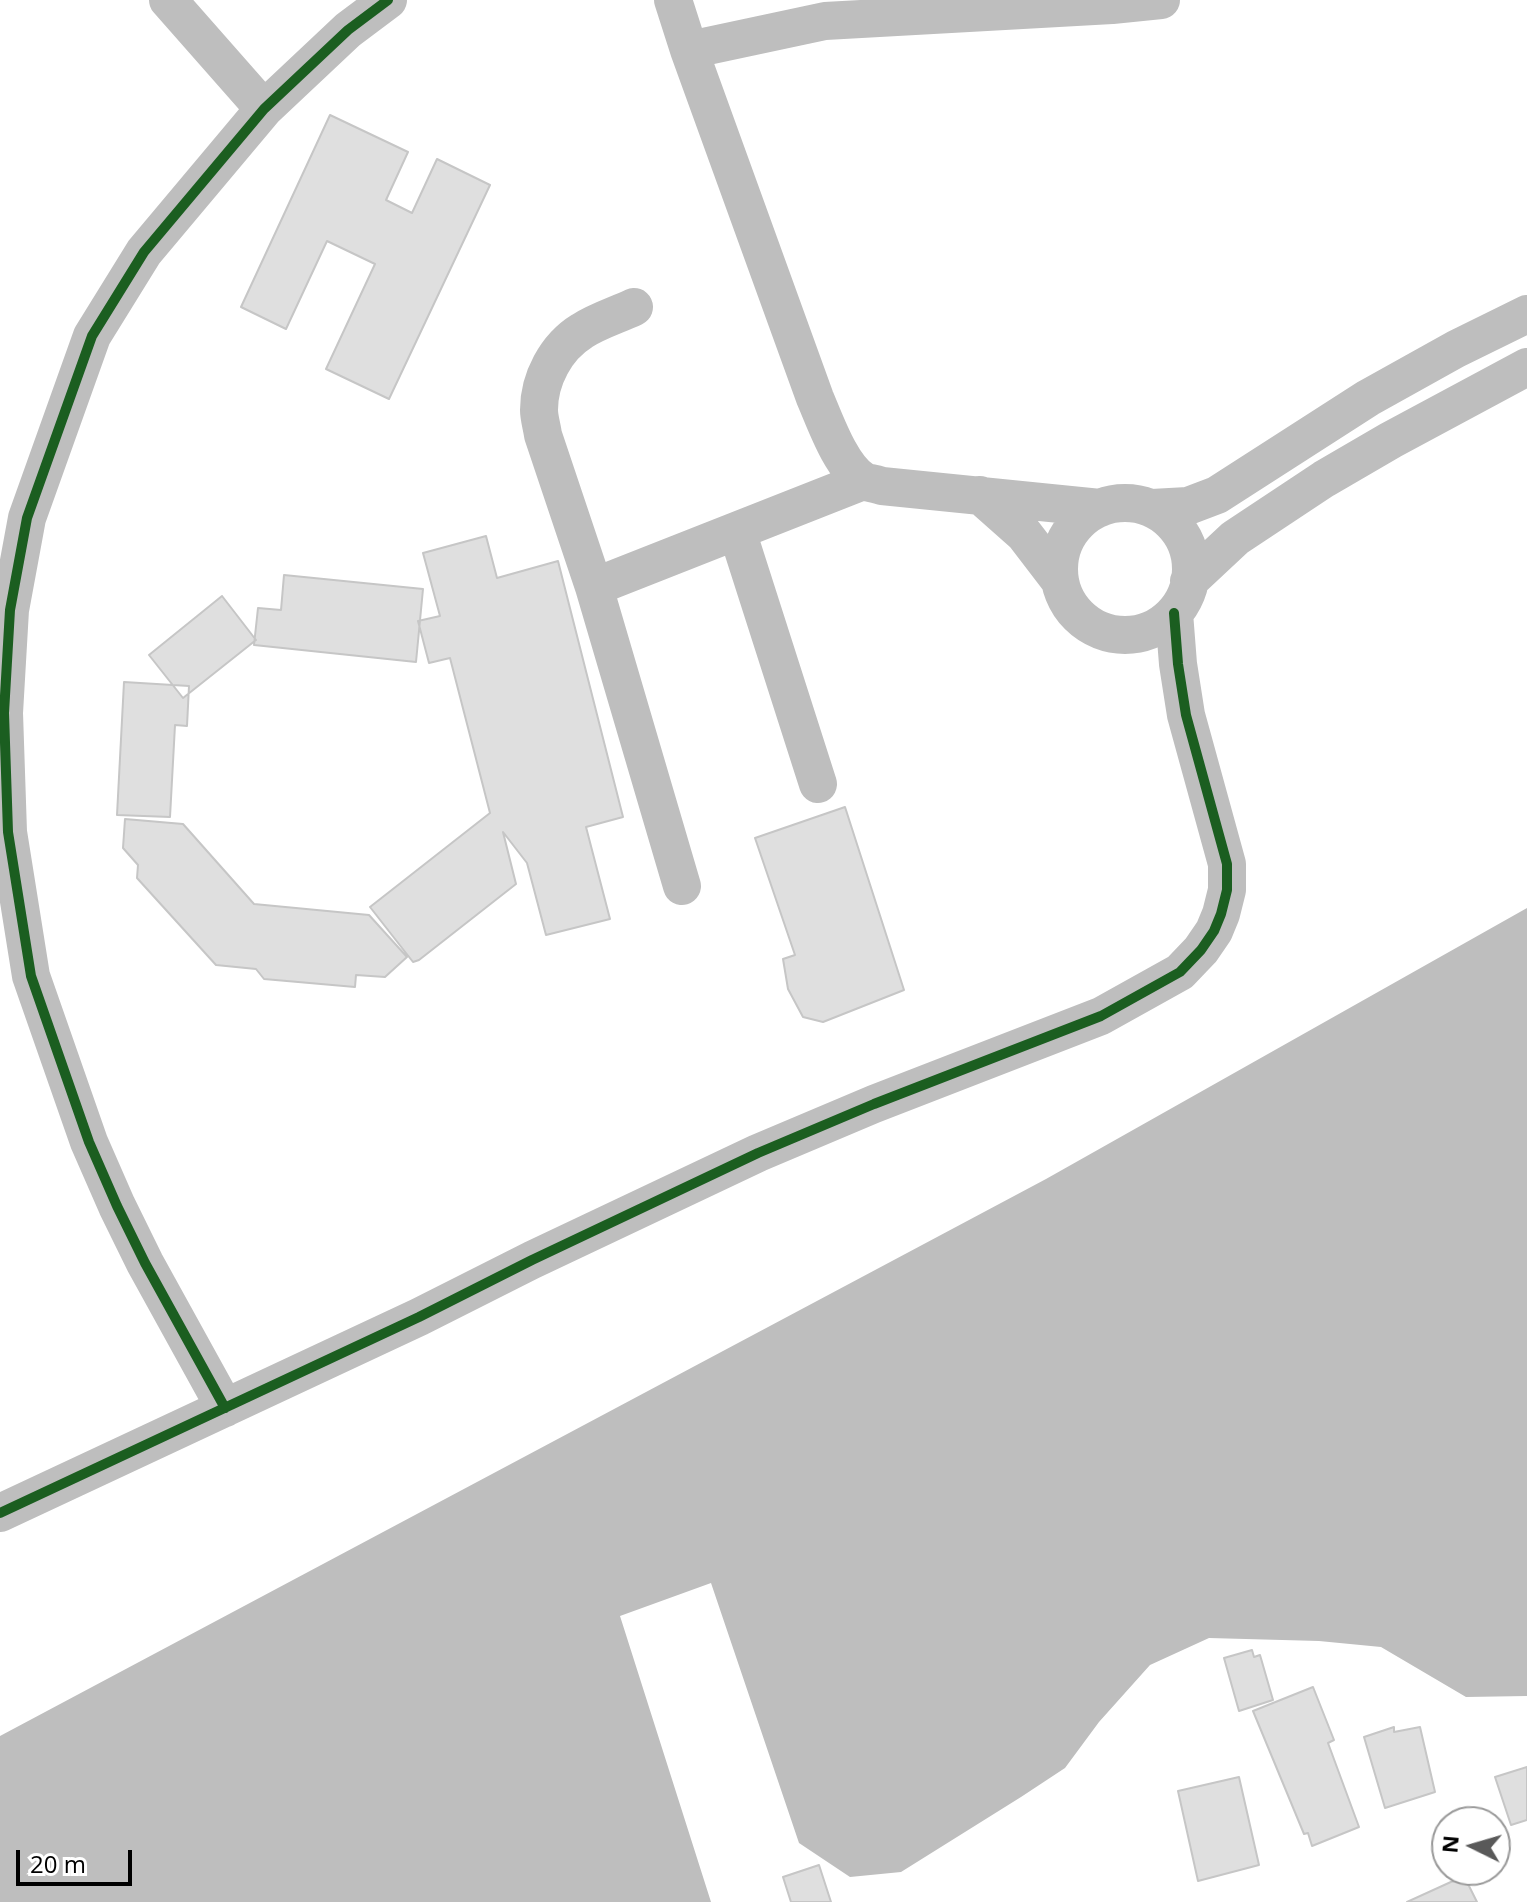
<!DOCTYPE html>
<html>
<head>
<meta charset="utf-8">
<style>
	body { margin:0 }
	#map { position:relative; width:1527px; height:1902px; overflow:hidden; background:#fff; font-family:"Open Sans",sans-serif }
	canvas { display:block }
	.north { position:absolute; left:1431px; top:1806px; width:80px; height:80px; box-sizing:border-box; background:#fff; border:2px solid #999; border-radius:50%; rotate:275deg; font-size:22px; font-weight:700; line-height:32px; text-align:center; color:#000 }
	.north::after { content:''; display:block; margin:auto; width:28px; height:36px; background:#595959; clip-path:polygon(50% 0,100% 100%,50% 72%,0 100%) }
	.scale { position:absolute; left:16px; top:1850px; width:116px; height:36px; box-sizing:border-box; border:4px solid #000; border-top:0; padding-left:10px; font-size:24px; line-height:28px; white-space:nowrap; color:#000; -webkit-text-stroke:6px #fff; paint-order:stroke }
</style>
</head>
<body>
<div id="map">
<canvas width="1527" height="1902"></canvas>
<div class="north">N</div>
<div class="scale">20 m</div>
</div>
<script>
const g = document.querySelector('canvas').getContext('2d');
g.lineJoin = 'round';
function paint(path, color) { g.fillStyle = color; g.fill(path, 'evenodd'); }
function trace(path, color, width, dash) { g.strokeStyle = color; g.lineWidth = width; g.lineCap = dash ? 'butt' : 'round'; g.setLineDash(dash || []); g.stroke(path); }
paint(new Path2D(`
	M1527,908V1696L1466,1697L1381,1647L1319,1641L1209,1638L1150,1665L1099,1722L1065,1768L1021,1797L901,1872L850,1877L799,1843L711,1583L620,1616L711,1902H0V1736L1046,1179Z`), '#bebebe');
const building = new Path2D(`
	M330,115L408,152L386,200L412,213L437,159L490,185L389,399L326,369L375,264L327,241L286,329L241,307Z
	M486,536L497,578L558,561L623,817L586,827L610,919L546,935L527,863L503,832L516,884L419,960L413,962L370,907L490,813L450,658L429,663L418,621L440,616L423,553Z
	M284,575L423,589L416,662L254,645L258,608L281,610Z
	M222,596L256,640L183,698L149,655Z
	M124,682L189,686L187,726L175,725L170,817L117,815Z
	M845,807L904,990L823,1022L803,1017L788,989L783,959L795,955L755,838Z
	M125,819L183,824L254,904L369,915L407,957L385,977L356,975L355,987L264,979L256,969L216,965L137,878L138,865L123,848Z
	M1252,1650L1254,1657L1260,1655L1273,1700L1239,1711L1224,1658Z
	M1313,1687L1334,1740L1328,1743L1359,1827L1312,1846L1308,1833L1304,1834L1253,1711Z
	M1394,1727V1732L1420,1727L1435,1792L1385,1808L1364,1737Z
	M1527,1767V1820L1511,1825L1495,1777Z
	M1239,1777L1259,1865L1198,1881L1178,1791Z
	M819,1865L831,1902H791L783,1877Z
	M1464,1876L1477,1902H1407Z`);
paint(building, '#dfdfdf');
trace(building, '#c6c6c6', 2);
trace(new Path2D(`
	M168,0L264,109
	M673,0L689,50L815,398C825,421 841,468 864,481C868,483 877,484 882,486L1100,508
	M689,50L825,21L1112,5L1161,0
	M634,307C617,315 597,321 582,331C556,347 539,379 539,410C539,418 542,427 543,435L594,587L682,886
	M980,495L1024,534L1060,581
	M1059 569a66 66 0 1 1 132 0a66 66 0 1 1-132 0Z
	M1152,508L1188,506L1217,495L1368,398L1456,349L1527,314
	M737,531L818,784
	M1189,581L1235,538L1324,479L1391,440L1527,367
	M594,587L863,481
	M225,1408L145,1263L117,1206L89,1142L31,976L8,832L4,713L10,610L27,518L92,336L144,252L264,109L348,30L388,0
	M0,1513L419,1317L532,1260L758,1153L874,1104L1101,1016L1180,972L1201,950L1214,931L1221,914L1227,890V864L1186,715L1178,664L1174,613`), '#bebebe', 38);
trace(new Path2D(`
	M225,1408L145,1263L117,1206L89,1142L31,976L8,832L4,713L10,610L27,518L92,336L144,252L264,109L348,30L388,0
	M0,1513L419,1317L532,1260L758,1153L874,1104L1101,1016L1180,972L1201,950L1214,931L1221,914L1227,890V864L1186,715L1178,664L1174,613`), '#1b5e20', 10);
</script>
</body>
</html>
